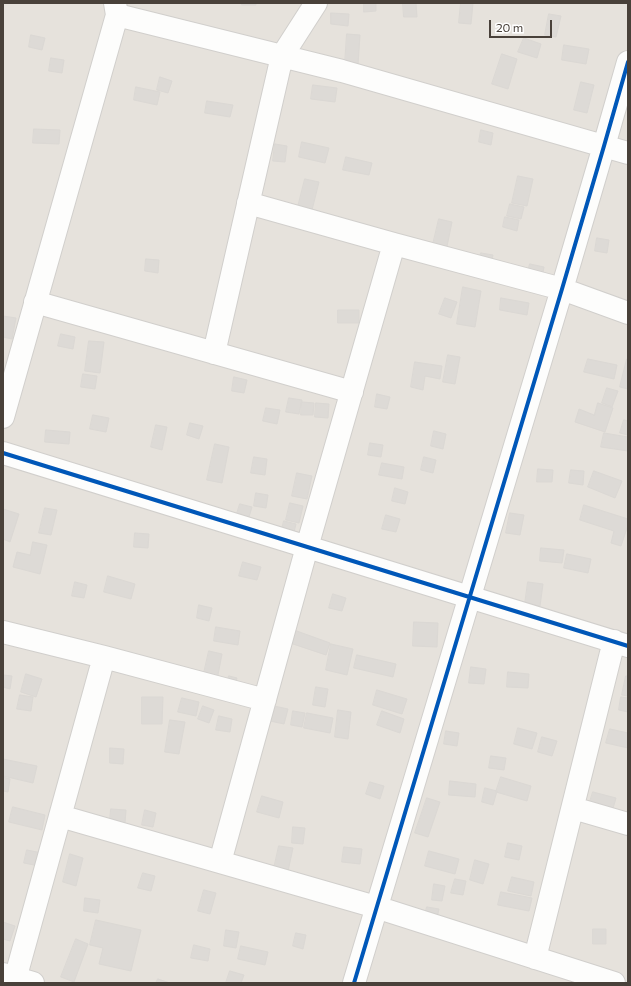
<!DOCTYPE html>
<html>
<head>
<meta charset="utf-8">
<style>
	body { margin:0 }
	#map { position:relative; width:631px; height:986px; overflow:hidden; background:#f3f1ee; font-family:Commissioner,sans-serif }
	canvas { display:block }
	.frame { position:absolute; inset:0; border:4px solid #49413a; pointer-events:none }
	.scale { position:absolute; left:489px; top:20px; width:63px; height:18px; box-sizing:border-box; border:2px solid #49413a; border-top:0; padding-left:5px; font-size:12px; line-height:14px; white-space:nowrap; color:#49413a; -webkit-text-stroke:3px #fff; paint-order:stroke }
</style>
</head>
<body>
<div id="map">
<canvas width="631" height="986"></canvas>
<div class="frame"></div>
<div class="scale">20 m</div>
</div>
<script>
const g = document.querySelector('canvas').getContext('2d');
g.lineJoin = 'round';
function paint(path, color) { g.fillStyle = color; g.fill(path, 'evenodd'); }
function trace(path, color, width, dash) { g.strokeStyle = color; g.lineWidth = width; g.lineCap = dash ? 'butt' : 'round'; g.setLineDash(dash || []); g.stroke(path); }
paint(new Path2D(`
	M3,3H628V983H3Z`), '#e6e2dc');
const building = new Path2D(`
	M242,3H256V5H242Z
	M364,3H376V11L364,12Z
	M403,3H416L417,17H404Z
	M461,3H473L471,24L459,23Z
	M331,13L349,14L348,26L331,24Z
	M549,14L561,16L556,37L545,35Z
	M347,34L360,35L358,65L345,64Z
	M31,35L45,38L42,50L29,47Z
	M524,38L541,44L537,58L518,52Z
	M564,45L589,49L586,64L562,60Z
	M502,54L517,59L508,89L492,84Z
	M51,58L64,60L62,73L49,71Z
	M160,77L172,81L168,93L157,90Z
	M581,82L594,85L587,113L574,110Z
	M313,85L337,88L335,102L311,99Z
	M136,87L160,92L157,105L134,100Z
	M207,101L233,105L230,117L205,113Z
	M34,129L60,130L59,144L33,143Z
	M481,130L493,133L491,145L479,142Z
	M302,142L329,148L325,163L299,157Z
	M275,144L287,146L285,162L273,161Z
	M346,157L372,163L369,175L343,170Z
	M518,176L533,179L527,206L512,203Z
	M305,179L319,182L312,210L298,207Z
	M510,204L524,207L521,219L507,216Z
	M505,217L519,220L517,231L503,227Z
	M439,219L452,222L445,256L431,253Z
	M597,238L609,240L607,253L595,251Z
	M481,253L493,255L490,269L478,266Z
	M146,259L159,260L158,273L145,271Z
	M530,264L544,267L541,283L526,279Z
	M463,287L481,291L475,327L457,324Z
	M445,298L457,302L451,318L439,314Z
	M501,298L529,303L527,315L500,310Z
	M338,310H359V323H338Z
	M3,316L16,318L12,339L3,337Z
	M61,334L75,337L73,349L58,346Z
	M89,341L104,342L100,373L85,371Z
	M448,355L460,357L455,384L443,382Z
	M588,359L617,365L614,379L584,372Z
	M627,359H628V389L620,387Z
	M415,362L442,366L440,379L425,376L423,390L411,387Z
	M83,374L97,376L95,389L81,387Z
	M234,377L247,380L244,393L232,391Z
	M607,388L618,391L612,407L602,403Z
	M377,394L390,397L387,409L375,407Z
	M289,398L302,400L299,414L286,412Z
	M302,402L314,403L313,415H301Z
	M316,403L329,404L328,418L315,417Z
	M598,403L613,408L605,432L575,422L579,409L594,415Z
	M266,408L280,410L277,424L263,421Z
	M93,415L109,418L106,432L90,429Z
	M624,420L628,421V435L620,433Z
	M190,423L203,426L199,439L187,435Z
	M156,425L167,427L162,450L151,447Z
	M46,430L70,432L69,444L45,442Z
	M434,431L446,434L443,449L431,446Z
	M604,433L628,437V451L601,447Z
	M370,443L383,445L381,457L368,455Z
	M215,444L229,447L222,483L207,480Z
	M254,457L267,459L265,475L251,473Z
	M424,457L436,460L433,473L421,470Z
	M382,463L404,467L402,479L379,475Z
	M538,469L553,470L552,482H537Z
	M571,470L584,471L583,485L569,483Z
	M594,471L622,481L615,498L588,487Z
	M297,473L312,476L307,499L292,496Z
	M395,488L408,492L405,504L392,501Z
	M256,493L268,495L266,508L254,506Z
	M290,503L303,506L299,523L286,520Z
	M240,504L252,507L248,520L236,517Z
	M584,505L628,519V525L621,546L611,543L614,531L580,520Z
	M45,508L57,510L51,535L39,533Z
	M3,509L19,514L10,542L3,539Z
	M510,513L524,515L520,535L506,533Z
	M386,515L400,519L396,532L382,529Z
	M284,521L296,524L292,540L280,537Z
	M135,533L149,534L148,548L134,547Z
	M33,542L47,545L40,574L13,567L17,552L30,555Z
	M541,548L564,550L562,563L540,561Z
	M567,554L591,559L588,573L564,568Z
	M243,562L261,567L257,580L239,576Z
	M108,576L135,584L131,599L104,592Z
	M75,582L87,585L84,598L72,596Z
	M528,582L543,584L540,606L525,604Z
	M333,594L346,598L342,611L329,608Z
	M199,605L212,608L209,621L197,618Z
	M414,622L438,623L437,647L413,646Z
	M216,627L240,631L238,645L214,641Z
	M294,630L330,643L326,655L290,643Z
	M331,644L353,649L347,675L326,670Z
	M209,651L222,654L216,685L202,682Z
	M357,655L396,664L393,677L354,668Z
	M471,667L486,669L484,684L469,683Z
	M508,672L529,674L528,688L507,687Z
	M26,674L42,679L36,697L21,692Z
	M3,675L12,676L10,689L3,687Z
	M229,676L237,678L233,693L225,691Z
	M626,676H628V696L622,695Z
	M316,687L328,689L325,707L313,705Z
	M377,690L407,699L402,714L373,705Z
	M20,695L33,697L31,711L17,709Z
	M142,697H163L162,724H142Z
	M621,697L628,698V712L619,710Z
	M182,698L199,702L196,716L178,712Z
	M203,706L214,710L209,723L198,719Z
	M274,706L288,709L284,724L270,721Z
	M338,710L351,712L348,739L335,737Z
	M293,711L305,713L302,727L291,725Z
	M382,711L404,719L400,733L377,725Z
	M307,713L333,718L330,733L304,728Z
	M219,716L232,719L230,732L216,730Z
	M170,720L185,722L179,754L165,752Z
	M518,728L537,733L532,749L514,744Z
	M610,729L628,733V748L606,743Z
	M446,731L459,733L457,746L444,744Z
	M542,737L557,741L552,756L538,752Z
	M110,748L124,749L123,764L110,763Z
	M491,756L506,758L504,770L489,768Z
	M3,759L37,766L33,783L3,776Z
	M3,777L10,779L8,792L3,791Z
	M501,777L531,786L527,801L496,792Z
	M450,781L476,784L475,797L449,795Z
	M370,782L384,786L380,799L366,794Z
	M485,788L497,791L493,805L482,802Z
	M593,792L616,798L612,812L589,805Z
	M262,796L283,802L279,818L257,812Z
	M427,798L440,802L428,837L415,833Z
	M13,807L45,815L42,830L9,822Z
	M111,809L126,810L125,823L110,822Z
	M145,810L156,813L153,827L142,825Z
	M293,827L305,828L303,844L292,843Z
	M508,843L522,846L519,860L505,857Z
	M279,846L293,848L287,876L273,873Z
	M344,847L362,849L360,864L342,862Z
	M27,850L42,853L39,866L24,863Z
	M429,851L459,859L455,874L425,866Z
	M70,854L83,858L76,886L63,882Z
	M475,860L489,864L483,884L470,880Z
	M143,873L155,876L151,891L138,888Z
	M512,877L534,882L531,896L508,891Z
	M455,879L466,881L463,895L451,893Z
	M434,884L445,886L442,901L432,900Z
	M204,890L216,893L210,914L198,911Z
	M501,892L532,898L529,911L498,905Z
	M85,898L100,900L98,913L84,911Z
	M427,907L439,909L436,922L424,919Z
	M96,920L141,930L131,971L99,964L103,948L90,945Z
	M3,922L15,926L10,941L3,939Z
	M593,929H606V944H593Z
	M226,930L239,932L236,948L224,946Z
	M296,933L306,935L303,949L293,946Z
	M76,939L88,944L74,982L61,977Z
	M194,945L210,949L208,961L191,958Z
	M241,946L268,952L265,965L238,959Z
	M230,971L244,975L241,983H226Z
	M158,979L170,983H156Z`);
paint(building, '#dddad6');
trace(building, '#dbd8d4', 1);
const minor = new Path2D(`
	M117,15L342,71L628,153
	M248,203L394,244L562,289L628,313
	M35,302L352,392
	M214,353L282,56L316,3
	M3,417L117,15L115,3
	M3,453L628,646
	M3,632L104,657L265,700
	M573,808L628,824
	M60,816L376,907L614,983
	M220,862L307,547L394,244
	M535,958L614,641
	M3,974L33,983
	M14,983L104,657
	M354,983L562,289L604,146L628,62`);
trace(minor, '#d1cfcc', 24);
trace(minor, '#fdfdfc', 22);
trace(new Path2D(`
	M3,453L628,646
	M354,983L562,289L604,146L628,62`), '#0057b8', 4);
</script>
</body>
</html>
